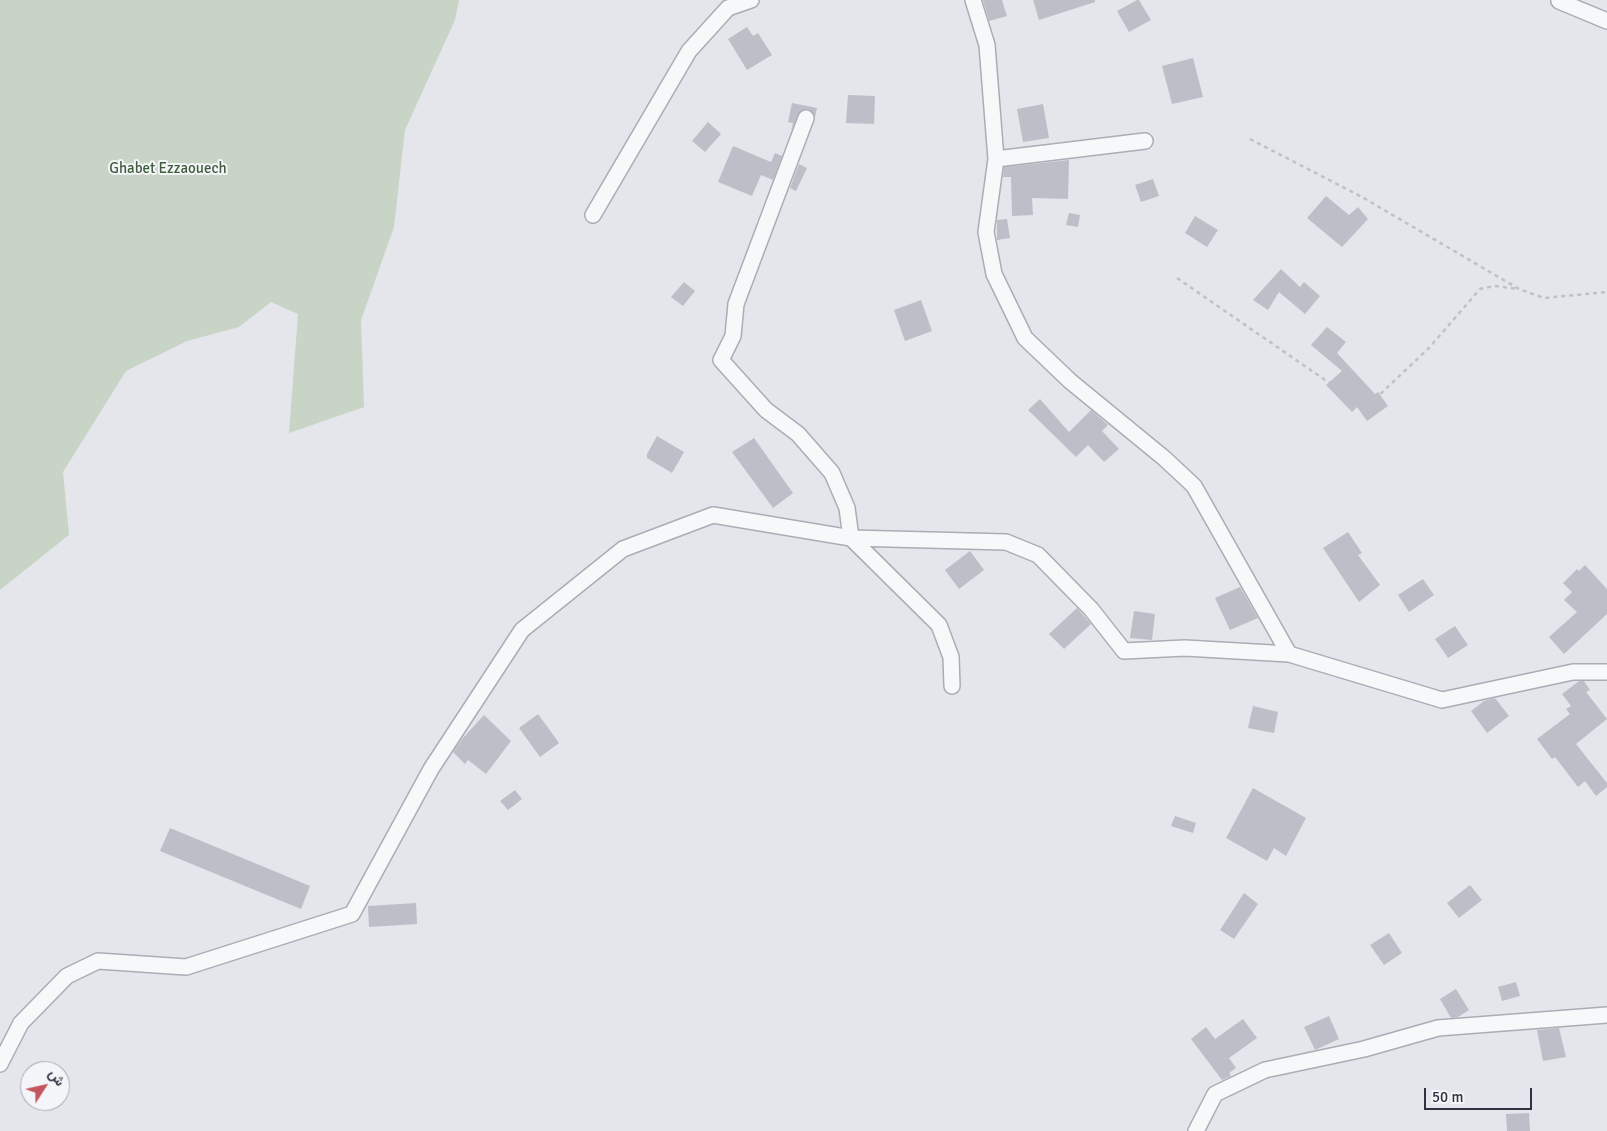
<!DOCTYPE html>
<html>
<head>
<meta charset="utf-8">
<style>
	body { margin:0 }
	#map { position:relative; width:1607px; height:1131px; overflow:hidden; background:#e4e6eb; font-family:Signika,Vazirmatn,sans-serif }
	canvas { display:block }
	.north { position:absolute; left:20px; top:1061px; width:50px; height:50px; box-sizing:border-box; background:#f4f5f8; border:1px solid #a4a7af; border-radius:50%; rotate:55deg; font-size:14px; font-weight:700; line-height:20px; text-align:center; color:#2d3342 }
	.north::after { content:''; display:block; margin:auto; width:18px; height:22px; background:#c3565c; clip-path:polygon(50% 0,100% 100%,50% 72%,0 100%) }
	.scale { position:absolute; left:1424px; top:1088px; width:108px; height:22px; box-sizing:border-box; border:2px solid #2d3342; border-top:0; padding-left:6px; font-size:15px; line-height:18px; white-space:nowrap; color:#2d3342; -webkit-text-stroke:4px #f4f5f8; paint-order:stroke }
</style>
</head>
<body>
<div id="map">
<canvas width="1607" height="1131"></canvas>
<div class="north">ش</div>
<div class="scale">50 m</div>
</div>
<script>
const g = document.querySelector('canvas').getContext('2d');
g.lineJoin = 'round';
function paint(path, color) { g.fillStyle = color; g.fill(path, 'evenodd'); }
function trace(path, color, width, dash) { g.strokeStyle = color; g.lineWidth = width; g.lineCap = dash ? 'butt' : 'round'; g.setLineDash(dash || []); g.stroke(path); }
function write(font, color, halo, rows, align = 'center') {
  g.font = font + ' Signika,sans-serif'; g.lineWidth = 4; g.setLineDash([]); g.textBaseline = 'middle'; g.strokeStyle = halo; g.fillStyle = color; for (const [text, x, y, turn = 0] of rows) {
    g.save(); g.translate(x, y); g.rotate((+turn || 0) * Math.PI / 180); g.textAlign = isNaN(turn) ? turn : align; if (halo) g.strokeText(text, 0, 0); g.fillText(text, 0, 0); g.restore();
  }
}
paint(new Path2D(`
	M0,0H459L455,20L405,130L394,227L361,320L364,407L289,433L298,314L271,302L239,327L187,341L126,371L63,472L69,535L0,590Z`), '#c8d4c6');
paint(new Path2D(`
	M983,0H1002L1007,16L989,21Z
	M1033,0H1095V2L1039,20Z
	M1137,0H1139L1151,20L1129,32L1117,11Z
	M747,27L753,36L758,33L772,55L747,70L728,39Z
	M1193,58L1203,97L1172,104L1162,66Z
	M848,95L875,96L874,124L846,123Z
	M792,103L817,108L815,117L809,109L800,111L791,131L793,123L788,122Z
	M1043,104L1049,138L1023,142L1017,109Z
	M708,122L721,134L705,152L692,141Z
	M733,146L771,162L775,153L782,156L773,180L761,175L752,196L718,182Z
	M1069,160L1068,199L1032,198L1033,215L1012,216L1011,177H1003L1004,167Z
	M799,164L807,168L796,191L790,188Z
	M1153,179L1159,196L1141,202L1135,185Z
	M1326,196L1349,215L1358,207L1368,219L1342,247L1307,218Z
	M1069,213L1080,215L1078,227L1066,225Z
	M1195,216L1218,230L1207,247L1185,233Z
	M1007,219L1010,238L997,240V220Z
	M1281,269L1300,287L1304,282L1320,296L1305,314L1279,292L1268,310L1253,300Z
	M684,282L695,291L683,306L671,297Z
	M921,300L932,331L905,341L894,310Z
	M1327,327L1346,342L1337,353L1375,394L1378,392L1388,406L1367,421L1357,407L1352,412L1326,385L1342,371L1311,345Z
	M1040,399L1069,432L1091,410L1108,425L1102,431L1119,449L1104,462L1088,445L1076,457L1028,410Z
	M657,436L684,452L672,473L647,458V454Z
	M754,438L793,493L773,508L732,452Z
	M1348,532L1362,553L1358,555L1380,585L1359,602L1323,548Z
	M970,551L984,570L959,589L945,570Z
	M1585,565L1607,589V614L1564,654L1549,637L1577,612L1564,600L1572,592L1563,583L1577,569L1579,571Z
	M1423,579L1434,595L1409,612L1398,595Z
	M1240,587L1258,618L1230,630L1215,598Z
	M1077,608L1091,624L1064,649L1049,634Z
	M1134,611L1155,614L1152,640L1130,638Z
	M1455,626L1468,645L1448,658L1435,639Z
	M1579,681H1584L1590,690L1586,692L1607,719L1576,744L1607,783V787L1596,796L1585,781L1578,787L1555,757L1552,759L1537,739L1570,714L1566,709L1571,706L1562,694Z
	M1495,698L1509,716L1487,733L1471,711L1484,701Z
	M1253,706L1278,712L1274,733L1248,728Z
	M538,714L559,743L540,757L519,728Z
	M484,715L511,741L486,774L468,760L465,764L453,752L462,739Z
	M1253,788L1306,818L1286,856L1274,848L1267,861L1226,838Z
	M515,790L522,799L508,810L500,801Z
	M1175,816L1196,823L1193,833L1171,826Z
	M170,828L310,886L301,909L160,851Z
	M1470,885L1482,900L1459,918L1447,903Z
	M1244,893L1258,904L1234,939L1220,930Z
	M416,903L417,924L369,927L368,906Z
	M1389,933L1402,953L1384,965L1370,945Z
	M1516,982L1520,996L1502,1001L1498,987Z
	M1456,989L1469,1010L1458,1017L1451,1018L1440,999Z
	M1329,1016L1339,1039L1315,1050L1304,1027Z
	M1243,1019L1257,1038L1229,1058L1236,1068L1229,1073L1231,1076L1222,1080L1191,1039L1206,1027L1215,1039Z
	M1559,1028L1566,1057L1543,1061L1537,1030Z
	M1529,1113L1530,1131H1507L1506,1114Z`), '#bcbfc7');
const minor = new Path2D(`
	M973,0L987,45L996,159L986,232L994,274L1025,338L1070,381L1164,458L1194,486L1289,654
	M1559,1L1607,21
	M806,118L736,304L733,336L721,360L766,410L798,434L832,473L847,508L851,538L939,625L951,657L952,686
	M996,159L1145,141
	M593,215L689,51L728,8L751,0
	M0,1064L21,1023L67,976L98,961L186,967L352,914L431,769L522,630L623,549L713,515L851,538L1006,542L1038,555L1091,609L1124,651L1185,648L1289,654L1442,700L1573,672H1607
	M1196,1131L1215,1094L1265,1070L1364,1049L1438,1028L1607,1015`);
trace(minor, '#a9adb5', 18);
trace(new Path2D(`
	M1250,139L1362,197L1519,289L1544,298L1607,292
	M1177,278L1328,382L1376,398L1429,348L1480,289L1494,286L1519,289`), '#bec1c6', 2.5, [4, 4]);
trace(minor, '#f7f8f9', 15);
write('15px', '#3f5d3c', '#f4f5f8', [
	["Ghabet Ezzaouech",168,169]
]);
</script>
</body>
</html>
